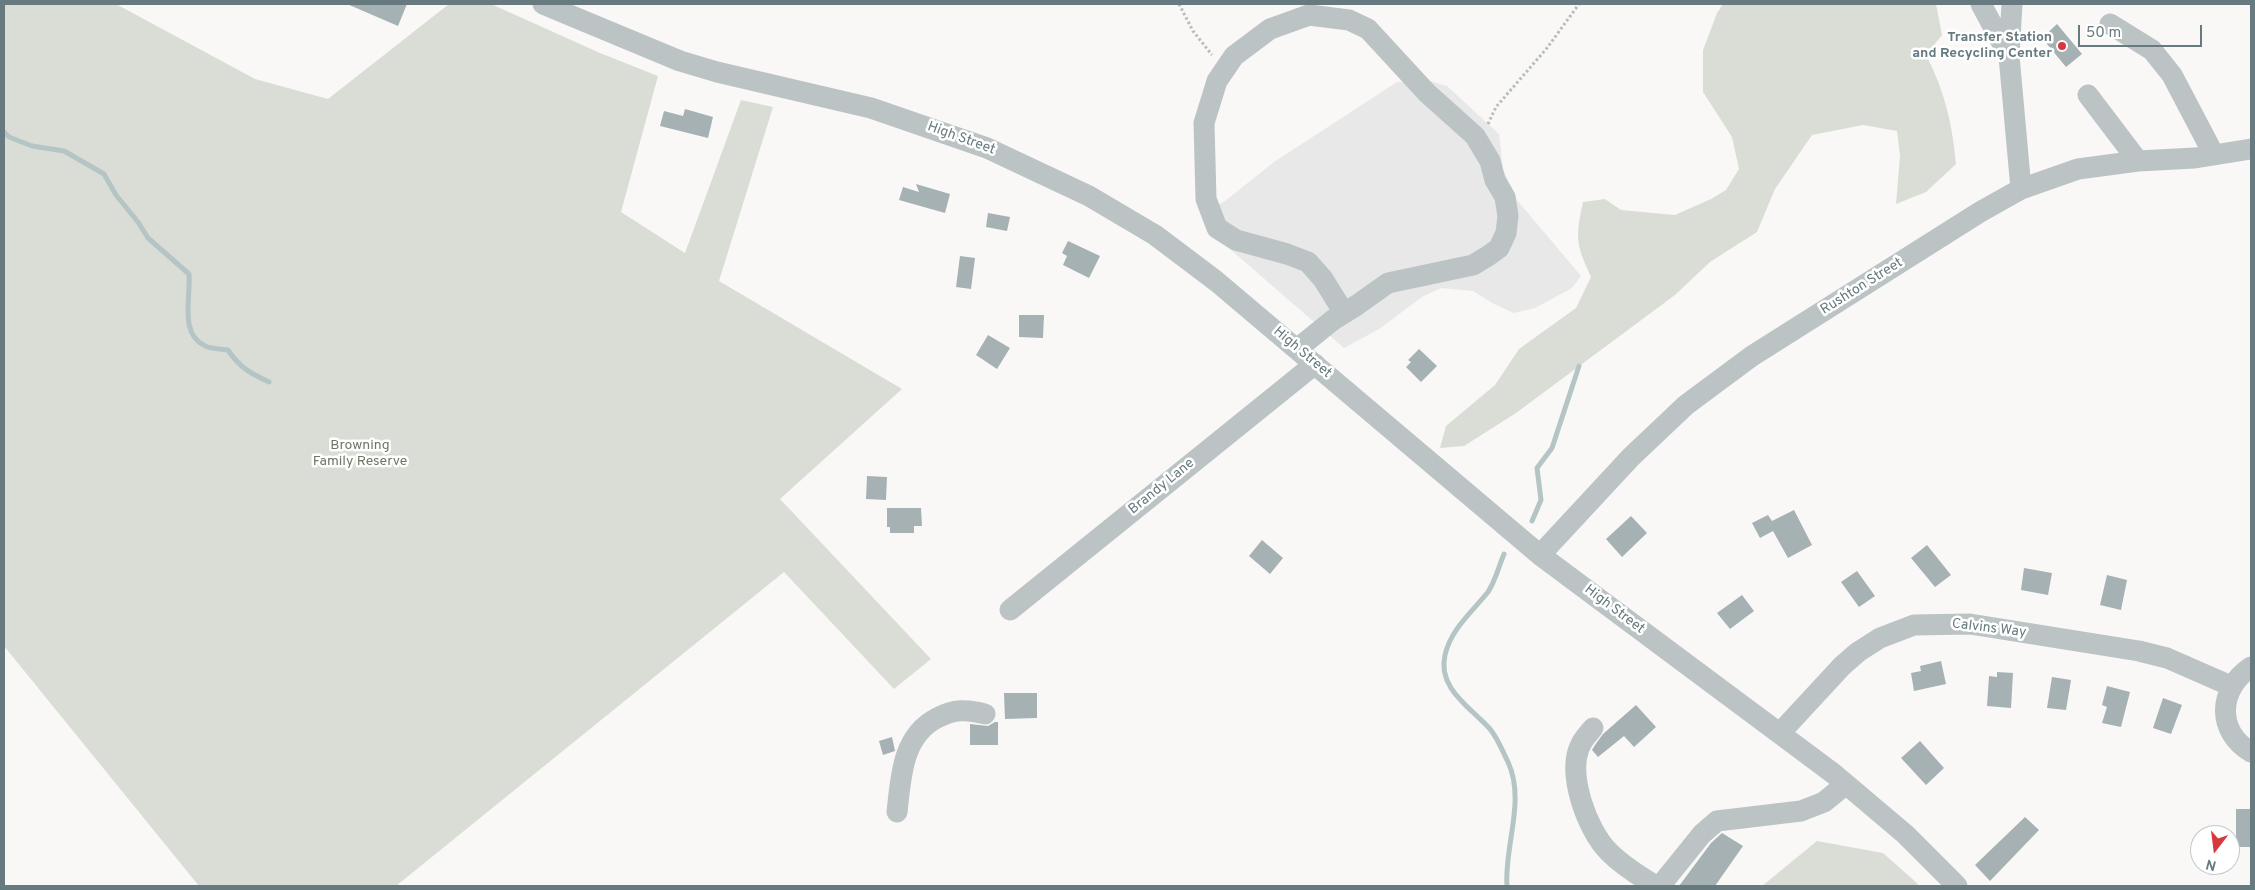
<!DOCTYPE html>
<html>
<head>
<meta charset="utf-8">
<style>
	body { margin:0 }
	#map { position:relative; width:2255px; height:890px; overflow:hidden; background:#f9f8f7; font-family:Overpass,sans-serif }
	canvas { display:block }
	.frame { position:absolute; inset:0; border:5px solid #667a7f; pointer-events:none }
	.north { position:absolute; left:2190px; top:825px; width:50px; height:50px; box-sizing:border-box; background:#fff; border:1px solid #c2cacc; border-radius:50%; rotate:195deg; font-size:14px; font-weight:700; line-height:20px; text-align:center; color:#667a7f }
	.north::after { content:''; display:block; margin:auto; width:18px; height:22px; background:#d6393d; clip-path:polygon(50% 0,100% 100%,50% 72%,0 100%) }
	.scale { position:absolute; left:2078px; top:25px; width:124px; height:22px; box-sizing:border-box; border:2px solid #667a7f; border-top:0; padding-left:6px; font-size:15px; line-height:18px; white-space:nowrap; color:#667a7f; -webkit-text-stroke:4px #fff; paint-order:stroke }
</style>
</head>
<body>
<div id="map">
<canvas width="2255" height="890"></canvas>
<div class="frame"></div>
<div class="north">N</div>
<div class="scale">50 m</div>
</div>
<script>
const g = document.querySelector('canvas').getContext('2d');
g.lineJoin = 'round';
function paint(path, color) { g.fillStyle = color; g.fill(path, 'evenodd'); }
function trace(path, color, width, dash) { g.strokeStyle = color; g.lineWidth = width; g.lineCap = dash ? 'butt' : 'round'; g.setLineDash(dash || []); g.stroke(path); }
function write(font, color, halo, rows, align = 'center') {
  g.font = font + ' Overpass,sans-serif'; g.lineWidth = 5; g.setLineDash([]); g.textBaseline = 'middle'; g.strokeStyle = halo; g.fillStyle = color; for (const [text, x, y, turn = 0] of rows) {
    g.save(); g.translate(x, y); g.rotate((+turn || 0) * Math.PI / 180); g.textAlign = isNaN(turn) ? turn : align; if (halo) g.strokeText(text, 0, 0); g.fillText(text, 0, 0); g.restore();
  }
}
paint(new Path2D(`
	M1430,81L1447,86L1499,134L1503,169L1517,200L1581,276L1572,288L1535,308L1514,313L1494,304L1473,291L1441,288L1422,297L1379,329L1344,348L1208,230L1212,208L1225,201L1274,162L1397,82Z`), '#e7e8e7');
paint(new Path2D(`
	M4,4H116L255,79L328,99L449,4H491L600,53L658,76L621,212L685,253L741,100L773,107L719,281L902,389L780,499L931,659L894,689L784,572L396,886H199L4,646Z
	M1723,4H1936L1942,35L1926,55C1945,92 1952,122 1956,164L1926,192L1896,204L1900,156L1897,131L1863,125L1812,135L1775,189L1757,232L1710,262L1675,295L1516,413L1464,446L1440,448L1446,426L1495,385L1519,349L1576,308L1591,277C1576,244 1575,238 1583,202L1605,199L1621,210L1675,215L1711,199L1726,190L1739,169L1732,137L1703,92V50L1717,13Z
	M1817,841L1883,853L1918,884L1915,886H1762Z`), '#daddd6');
trace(new Path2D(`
	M4,132L9,137L32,146L64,151L104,174L116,195L138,222L148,238L189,274C191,297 179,334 205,346C211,349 222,349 228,350C240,368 250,373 269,382
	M1532,521L1541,500L1537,468L1552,448L1579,366
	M1504,554C1499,566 1495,582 1488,592C1472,612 1451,629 1445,655C1437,688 1470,707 1490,729C1497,737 1503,752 1508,762C1526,801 1504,846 1507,886`), '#b5c5c5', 5);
paint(new Path2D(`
	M347,4H407L398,26Z
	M2057,24L2082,54L2066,67L2042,38Z
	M685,109L713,117L708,138L660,126L664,111L683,116Z
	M916,184L950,194L945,213L899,200L903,187L919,192Z
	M988,213L1010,217L1007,231L986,227Z
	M1068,241L1100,256L1089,278L1063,265L1067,256L1062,253Z
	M960,256L975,258L971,289L956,287Z
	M1019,315H1044L1043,338L1019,337Z
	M988,335L1010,348L997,369L976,355Z
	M1419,349L1437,366L1421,382L1406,367L1411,362L1408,360Z
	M867,476L887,477L886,500L866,499Z
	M887,508H921L922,526H914V533H890V527H887Z
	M1794,510L1812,545L1788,558L1773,531L1760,538L1752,523L1768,515L1772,521Z
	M1631,516L1647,533L1622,557L1606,539Z
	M1262,540L1283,558L1270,574L1249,556Z
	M1927,545L1951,575L1935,587L1911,558Z
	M2024,568L2052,573L2048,595L2021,590Z
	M1857,571L1875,596L1859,607L1841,582Z
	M2107,575L2127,580L2121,610L2100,605Z
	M1742,595L1754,611L1730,629L1717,613Z
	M1941,661L1946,684L1914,691L1911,673L1921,671L1920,666Z
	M1997,672L2013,673L2011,708L1987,706L1989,676L1997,677Z
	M2052,677L2071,680L2066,710L2047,708Z
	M2107,686L2130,692L2121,727L2102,723L2107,707L2102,705Z
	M1004,693H1037V718L1005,719Z
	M2163,698L2182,705L2171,734L2153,728Z
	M1636,705L1656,727L1634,747L1624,736L1598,757L1592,750L1595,745L1603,734Z
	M995,722H998V745H970V724L988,726Z
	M892,737L895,751L883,755L879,741Z
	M1920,741L1944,768L1926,785L1901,758Z
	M2236,809H2251V847H2236Z
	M2025,817L2039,830L1990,881L1975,865Z
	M1722,833L1743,846L1715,886H1679L1711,843Z`), '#a5b1b3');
trace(new Path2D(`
	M1179,4L1193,31L1212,55
	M1488,124L1496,107L1547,48L1579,4`), '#b7bcbd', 3, [2.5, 2.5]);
trace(new Path2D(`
	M543,4L680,61L717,72L871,108L987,148L1089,196L1155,235L1216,281L1540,555L1834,774L1905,834L1957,886
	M1981,4L2009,56
	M2012,4L2009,56L2021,189
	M2110,24L2152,50L2172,75L2214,155
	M2088,95L2138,161
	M1297,349L1333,320L1357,305L1388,283L1473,265L1488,256L1499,248L1506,233L1508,216L1505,197L1495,180L1490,161L1475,136L1427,93L1368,29L1349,20L1309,15L1270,29L1234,56L1217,81L1204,123L1206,199L1217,228L1236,240L1287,254L1308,262L1323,279L1344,313
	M1540,555L1631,457L1686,405L1752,356L1980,212L2021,189L2078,169L2138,161L2195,158L2251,149
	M1010,610L1315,364
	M2251,667C2218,689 2216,731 2251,752
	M1593,728C1589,733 1584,738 1581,744C1566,773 1587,830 1609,852C1623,866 1639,876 1656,886
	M1780,733L1842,666L1858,652L1880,638L1914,625L1970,624L2139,651L2167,658L2231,686
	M897,812C901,777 902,736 937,718C954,709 967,709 985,714
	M1660,886L1702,834L1717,821L1801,811L1824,802L1846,784`), '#bcc3c4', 21);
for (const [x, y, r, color] of [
	[2062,46,5,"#d6393d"]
]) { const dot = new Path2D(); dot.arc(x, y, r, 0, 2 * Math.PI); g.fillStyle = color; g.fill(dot); trace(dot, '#fff', 2); }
write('bold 14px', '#667a7f', '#fff', [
	["Transfer Station",2052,38],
	["and Recycling Center",2052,54]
], 'right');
write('14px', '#667a7f', '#fff', [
	["High Street",961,139,20],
	["Rushton Street",1862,287,-32],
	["High Street",1302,353,40],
	["Brandy Lane",1162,487,-39],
	["High Street",1614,610,37],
	["Calvins Way",1989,629,7]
]);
write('14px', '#6d7865', '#fff', [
	["Browning",360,446],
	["Family Reserve",360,462]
]);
</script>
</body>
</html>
